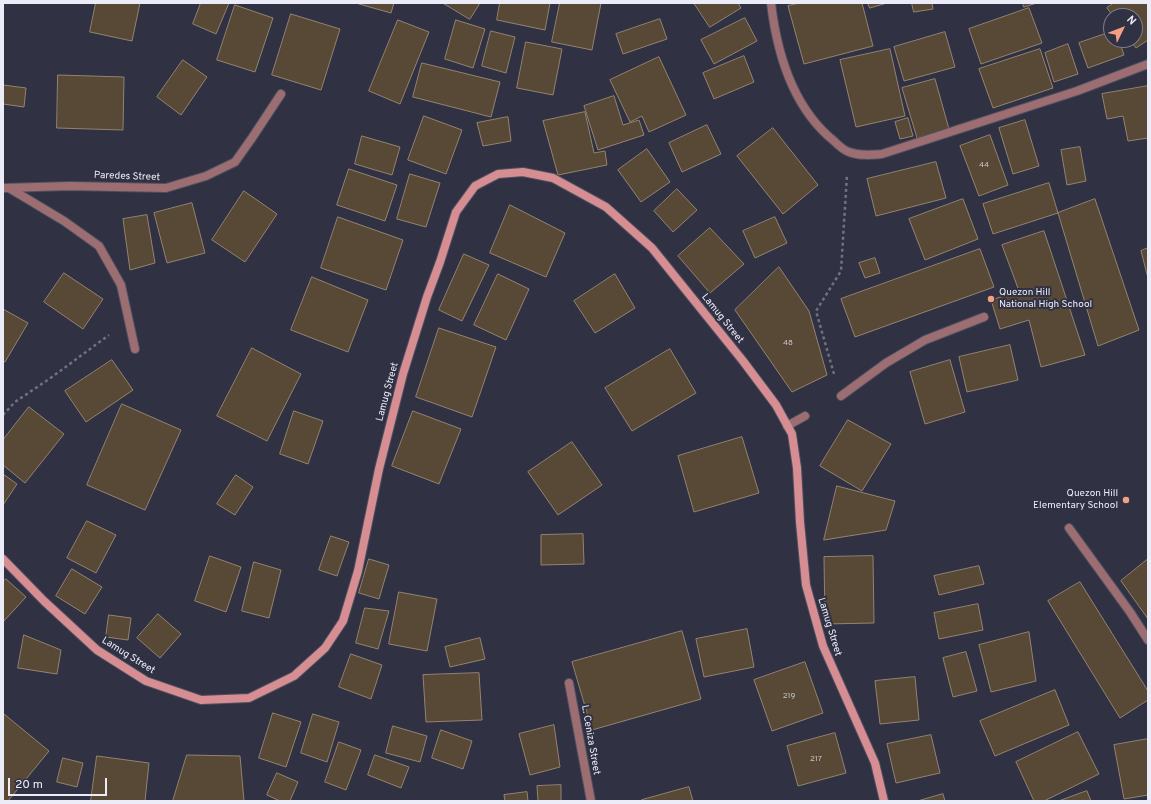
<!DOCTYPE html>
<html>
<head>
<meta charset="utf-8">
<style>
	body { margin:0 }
	#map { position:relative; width:1151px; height:804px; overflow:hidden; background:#313144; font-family:Overpass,sans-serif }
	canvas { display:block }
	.frame { position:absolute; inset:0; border:4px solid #ebecf8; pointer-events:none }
	.north { position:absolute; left:1103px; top:8px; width:40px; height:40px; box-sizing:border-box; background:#313144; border:1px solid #7b7c8c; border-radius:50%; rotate:47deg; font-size:11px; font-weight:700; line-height:16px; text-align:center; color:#ebecf8 }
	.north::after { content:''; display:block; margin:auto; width:14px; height:18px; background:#f39f84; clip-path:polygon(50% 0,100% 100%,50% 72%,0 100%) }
	.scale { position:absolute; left:8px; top:778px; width:99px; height:18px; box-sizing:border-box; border:2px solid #ebecf8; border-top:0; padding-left:5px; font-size:12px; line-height:14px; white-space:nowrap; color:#ebecf8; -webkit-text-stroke:3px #313144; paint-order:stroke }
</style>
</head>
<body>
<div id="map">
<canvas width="1151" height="804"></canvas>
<div class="frame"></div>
<div class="north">N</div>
<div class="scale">20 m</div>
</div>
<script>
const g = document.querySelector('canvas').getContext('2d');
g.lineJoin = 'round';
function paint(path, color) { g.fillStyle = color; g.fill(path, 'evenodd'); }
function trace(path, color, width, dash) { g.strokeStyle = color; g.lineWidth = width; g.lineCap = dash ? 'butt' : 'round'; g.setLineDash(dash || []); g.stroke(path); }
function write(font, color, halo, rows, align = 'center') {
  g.font = font + ' Overpass,sans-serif'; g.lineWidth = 4; g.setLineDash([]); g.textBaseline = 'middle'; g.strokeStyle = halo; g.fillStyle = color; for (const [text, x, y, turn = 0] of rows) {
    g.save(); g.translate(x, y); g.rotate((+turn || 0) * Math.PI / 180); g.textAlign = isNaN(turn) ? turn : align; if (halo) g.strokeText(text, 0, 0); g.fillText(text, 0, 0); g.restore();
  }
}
const building = new Path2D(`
	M96,3H140L132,41L90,32Z
	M201,3H229L216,34L193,24Z
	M359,3H394L391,13L359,4Z
	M443,3H480L470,19Z
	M500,3H550L545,30L497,20Z
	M560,3H601L592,50L552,42Z
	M694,3H738L741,8L710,27Z
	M800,3H862L873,46L804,64L788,6Z
	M868,3H887L870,8Z
	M912,3H932L933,9L914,12Z
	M1023,3H1037L1024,7Z
	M1114,3H1148V40L1136,48L1130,40H1135V16H1113L1107,8Z
	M235,5L273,18L255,72L217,60Z
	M1029,8L1042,43L981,64L969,29Z
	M291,14L340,29L321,90L272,75Z
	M745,18L757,41L714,64L701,40Z
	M660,19L667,39L623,54L616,34Z
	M398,20L429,32L400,104L369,91Z
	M456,20L485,29L473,68L445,59Z
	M491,31L515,37L506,73L482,66Z
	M945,32L955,67L904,81L894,47Z
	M1111,32V40H1119L1124,55L1088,68L1079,43Z
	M526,42L562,49L553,95L517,88Z
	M1068,44L1078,74L1054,82L1045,53Z
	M890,49L905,116L856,127L840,60Z
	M1040,49L1053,88L993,108L979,69Z
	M744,56L754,82L714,99L703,73Z
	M659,57L686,115L649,132L642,116L630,122L610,80Z
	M183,60L207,77L181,115L157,97Z
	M422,63L500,82L491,117L413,97Z
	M58,75L124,77L123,130L57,128Z
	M935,79L949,129L917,138L902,88Z
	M3,85L26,88L24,107L3,104Z
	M1148,86V138L1128,141L1123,116L1107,119L1102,94Z
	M614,96L623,125L639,120L644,135L598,150L584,106Z
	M585,112L594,153L605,151L607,165L558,175L543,121Z
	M424,116L462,130L446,174L408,160Z
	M508,117L511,141L483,146L477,123Z
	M908,118L913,136L900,139L895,122Z
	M1025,120L1039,166L1013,174L999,128Z
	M707,125L721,154L682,172L669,143Z
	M773,128L818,185L783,214L737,156Z
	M990,135L1008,185L979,196L960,146Z
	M362,136L400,147L392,175L355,164Z
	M1080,147L1086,181L1067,185L1061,150Z
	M647,149L670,182L641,202L618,170Z
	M936,162L946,198L876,216L867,179Z
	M349,169L397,185L385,221L337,205Z
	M410,174L440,183L426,227L397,219Z
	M1049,183L1058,213L993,234L983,204Z
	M677,189L697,210L673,232L654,211Z
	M244,191L277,214L245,262L212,240Z
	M963,199L978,239L925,260L909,219Z
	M1095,199L1139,330L1098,346L1058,213Z
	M192,203L205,253L167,263L154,213Z
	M510,205L565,233L546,277L490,253Z
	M147,215L155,263L130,270L123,219Z
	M338,217L403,240L386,290L321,268Z
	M775,217L787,243L755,258L743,231Z
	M710,228L744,264L710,293L678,256Z
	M1044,231L1085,355L1041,367L1029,320L1000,329L991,300L1019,291L1002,245Z
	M1148,248V278L1141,251Z
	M980,249L994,287L855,337L841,299Z
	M464,254L489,265L462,321L439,310Z
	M875,258L880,273L865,278L859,263Z
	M779,267L809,311L827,375L792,392L735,310Z
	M64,273L103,299L83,329L44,302Z
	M498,274L529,289L506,340L474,325Z
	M615,274L635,308L595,333L574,301Z
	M312,277L368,300L348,352L291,330Z
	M3,309L28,323L5,362L3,361Z
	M439,328L496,347L472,417L416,397Z
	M1010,345L1018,380L967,392L959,357Z
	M252,348L301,374L267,441L217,416Z
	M670,349L696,393L632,431L605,388Z
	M112,360L133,390L86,422L65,391Z
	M950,360L965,412L925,424L910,372Z
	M122,404L181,430L145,510L87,485Z
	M29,407L64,434L25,483L3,465V440Z
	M294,411L323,421L308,464L280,454Z
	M413,411L461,429L439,484L392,466Z
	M848,420L891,444L862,491L820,466Z
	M742,437L759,493L694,512L678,456Z
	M572,442L602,485L558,515L528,472Z
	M3,474L17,484L3,505Z
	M236,475L253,487L235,515L217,504Z
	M837,486L895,501L886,530L824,540Z
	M87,521L116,535L96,573L67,558Z
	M583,534L584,564L541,565V535Z
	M331,536L349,542L337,576L319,570Z
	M210,556L241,567L226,612L195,601Z
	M873,556L874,623L825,624L824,557Z
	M369,559L389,565L379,599L359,593Z
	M1148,559V619L1121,581Z
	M254,562L281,570L269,618L242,611Z
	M979,566L984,584L939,595L934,576Z
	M72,569L102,587L85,614L56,596Z
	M6,579L26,597L3,622V582Z
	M1080,582L1148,691V700L1120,718L1048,601Z
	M399,592L437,599L427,651L389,644Z
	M978,604L983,630L939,639L934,613Z
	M365,608L389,611L378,649L356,643Z
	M158,614L181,634L160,658L137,638Z
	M109,615L131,618L128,640L106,637Z
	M747,629L754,667L704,677L696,639Z
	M682,631L701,699L592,730L572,662Z
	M1029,632L1036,681L991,692L979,645Z
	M24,635L61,650L57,674L18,668Z
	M480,638L485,659L450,667L445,647Z
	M966,652L977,691L953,697L943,658Z
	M351,654L382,665L371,699L339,687Z
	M805,662L823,713L772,731L754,680Z
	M479,673L482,720L426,722L423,675Z
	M915,677L919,720L880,724L875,681Z
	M1055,690L1069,725L995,756L980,721Z
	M273,713L301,722L286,767L259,758Z
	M4,714L49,751L8,801H3Z
	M313,714L339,722L327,762L301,753Z
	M554,725L560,767L530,775L519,734Z
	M393,726L427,736L420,762L386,753Z
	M441,730L472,741L463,769L432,758Z
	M1078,732L1099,774L1044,801H1034L1016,762Z
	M835,733L846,773L798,786L787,746Z
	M931,735L940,773L896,783L887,744Z
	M1148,739V795L1124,799L1114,745Z
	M339,742L361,750L346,790L325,782Z
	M187,755L240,756L244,801H173Z
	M375,755L409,767L401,788L368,775Z
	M97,756L149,763L145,801H91Z
	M63,758L83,763L77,787L57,782Z
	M277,773L298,782L290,801H280L267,795Z
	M561,785V801H538L537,786Z
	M689,787L693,801H643L642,800Z
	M1087,791L1091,801H1059Z
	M527,792L528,801H505L504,795Z
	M943,794L945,801H918Z`);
paint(building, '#584937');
trace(building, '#938370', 1);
const lane = new Path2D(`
	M841,396L886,363L925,340L984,317
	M787,426L805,416
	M1069,528L1130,612L1148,640`);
const street = new Path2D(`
	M771,3C777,54 793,108 834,141C838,145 843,150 849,152C859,156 871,155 882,154L1077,91L1148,64
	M3,188L70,186L166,188L206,176L235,162L252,138L281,94
	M9,188L64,221L99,246L121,285L135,349
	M569,683L591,801`);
const secondary = new Path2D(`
	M3,559L44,601L97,650L146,681L201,700L249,698L294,676L325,648L343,621L358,571L379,469L403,374L427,297L440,262L456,212L475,186L498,174L523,172L553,178L606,207L652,248L743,361L776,405L792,434L797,468L800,522L806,585L823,646L875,763L884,801`);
trace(lane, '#4f4f61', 10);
trace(street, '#4f4f61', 10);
trace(secondary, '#4f4f61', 10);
trace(new Path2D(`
	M834,374L816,311L841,271L847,175
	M3,415L15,402L52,377L109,335`), '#707181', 2.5, [3, 3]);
trace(lane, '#9c6e71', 8);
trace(street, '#9c6e71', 8);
trace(secondary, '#d68e93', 8);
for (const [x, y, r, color] of [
	[991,299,4,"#f39f84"],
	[1126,500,4,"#f39f84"]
]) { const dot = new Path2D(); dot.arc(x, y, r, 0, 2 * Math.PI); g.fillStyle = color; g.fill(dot); trace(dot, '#313144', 1.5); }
write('8px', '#c6c3c8', null, [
	["44",984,165],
	["48",788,343],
	["219",789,696],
	["217",816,759]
]);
write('10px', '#ebecf8', '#313144', [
	["Paredes Street",127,177,2],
	["Lamug Street",722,319,51],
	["Lamug Street",388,392,-75],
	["Lamug Street",829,627,73],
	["Lamug Street",128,656,32],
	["L. Ceniza Street",590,740,80]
]);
write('10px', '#ebecf8', '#313144', [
	["Quezon Hill",999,293],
	["National High School",999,305],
	["Quezon Hill",1118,494,"right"],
	["Elementary School",1118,506,"right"]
], 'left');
</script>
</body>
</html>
